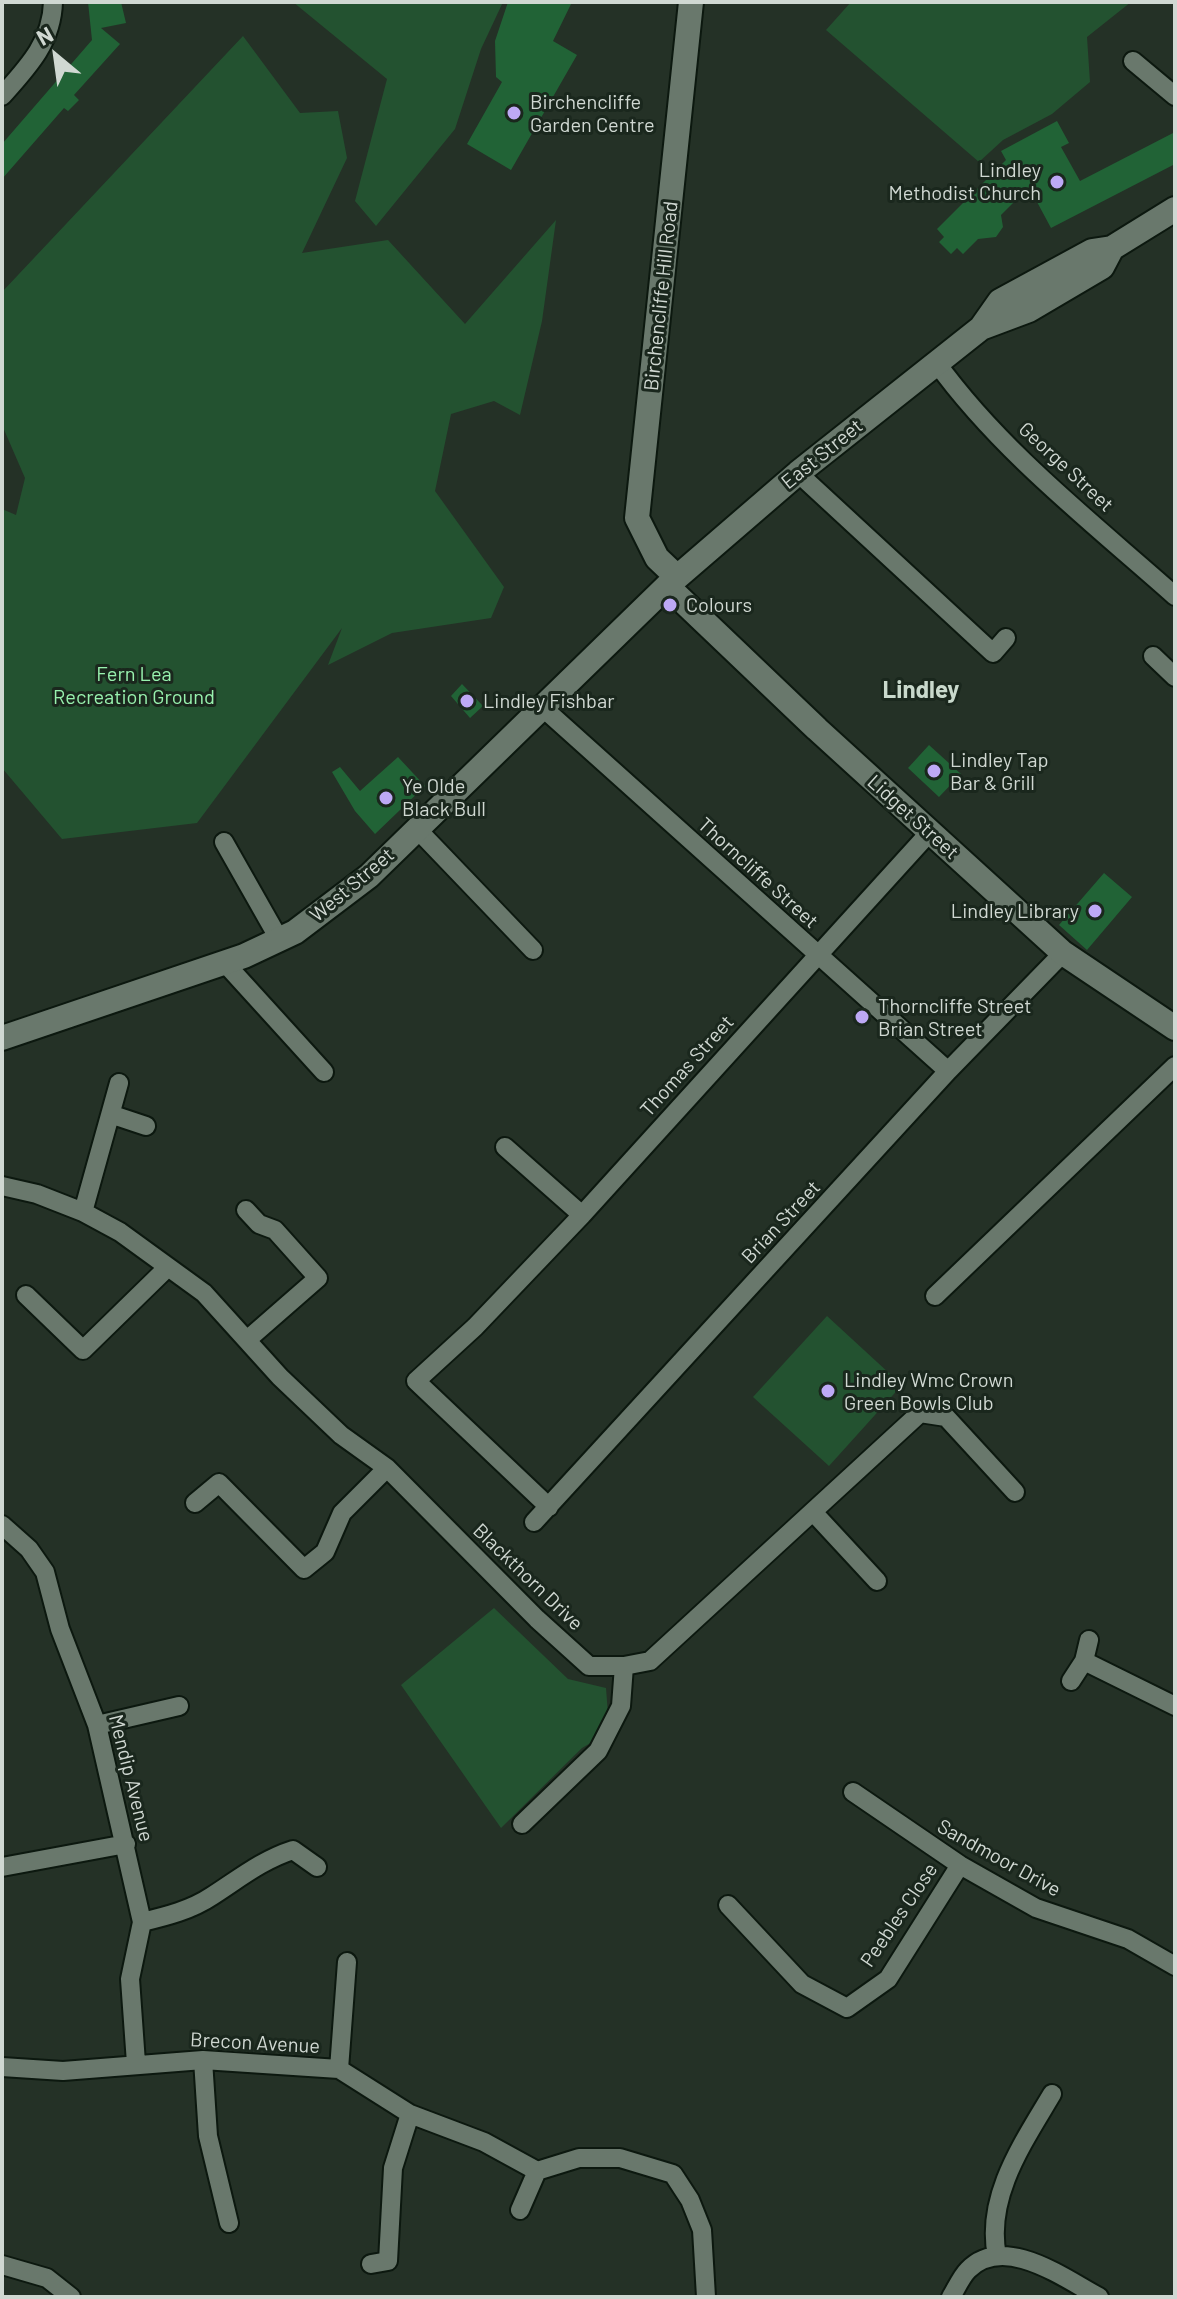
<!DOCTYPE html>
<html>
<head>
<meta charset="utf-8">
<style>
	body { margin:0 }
	#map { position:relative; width:1177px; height:2299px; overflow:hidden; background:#243126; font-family:Barlow,sans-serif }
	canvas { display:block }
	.frame { position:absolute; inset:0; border:4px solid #d0d8d2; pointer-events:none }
	.north { position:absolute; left:16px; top:16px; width:80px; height:80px; -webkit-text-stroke:6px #1a271d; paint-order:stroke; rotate:331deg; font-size:22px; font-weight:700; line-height:32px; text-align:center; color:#d0d8d2 }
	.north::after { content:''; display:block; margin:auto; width:28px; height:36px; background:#d0d8d2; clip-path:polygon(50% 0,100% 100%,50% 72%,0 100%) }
</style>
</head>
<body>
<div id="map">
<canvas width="1177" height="2299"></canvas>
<div class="frame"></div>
<div class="north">N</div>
</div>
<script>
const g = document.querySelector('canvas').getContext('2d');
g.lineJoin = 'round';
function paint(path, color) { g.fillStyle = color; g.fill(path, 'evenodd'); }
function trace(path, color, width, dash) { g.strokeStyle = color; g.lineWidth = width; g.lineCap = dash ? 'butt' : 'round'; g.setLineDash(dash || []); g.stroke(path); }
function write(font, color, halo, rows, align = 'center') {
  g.font = font + ' Barlow,sans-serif'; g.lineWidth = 6; g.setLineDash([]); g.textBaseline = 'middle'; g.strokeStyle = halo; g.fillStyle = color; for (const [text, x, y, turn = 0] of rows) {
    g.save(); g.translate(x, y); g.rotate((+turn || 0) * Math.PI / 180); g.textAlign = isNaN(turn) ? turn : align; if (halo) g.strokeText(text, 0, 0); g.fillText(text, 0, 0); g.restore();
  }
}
paint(new Path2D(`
	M293,2H503L481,49L455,129L376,226L355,201L387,79Z
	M851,2H1131L1087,37L1090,82L1052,114L1003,140L979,162L826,30Z
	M243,36L300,113L338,111L347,158L302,253L388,240L465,324L556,220L542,321L520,415L494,401L451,414L435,491L504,587L491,618L392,633L328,665L342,628L197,823L62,839L2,768V509L16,515L25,478L2,425V292Z
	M827,1316L902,1385L829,1466L753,1397Z
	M494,1608L568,1679L606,1688L608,1714L599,1738L582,1748L501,1828L401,1685Z`), '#235230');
paint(new Path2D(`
	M88,2H121L126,23L101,28L120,44L74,95L79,100L68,111L64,108L2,179V144L92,40Z
	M508,2H572L553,41L577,55L511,170L467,144L502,82L496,77L495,41Z
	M1057,121L1069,143L1061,147L1080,181L1175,132V164L1051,228L1029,187L1001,215L1003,227L996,237L978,239L963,254L957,248L951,254L939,242L944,237L937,229L1006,160L1001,151Z
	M462,684L483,706L470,718L451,696Z
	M929,745L961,774L939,797L908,768Z
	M398,757L425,786L375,834L355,811L332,772L340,767L360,791Z
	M1104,873L1132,897L1087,950L1059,925Z`), '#216336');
const street = new Path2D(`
	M1133,61L1175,96
	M2,96C28,67 52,42 53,2
	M936,362C1000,451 1093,523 1175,596
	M798,473L993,653L1006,638
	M1153,656L1175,677
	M541,706L948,1071
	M417,829L533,950
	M224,842L279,939
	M224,962L324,1072
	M113,1115L146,1126
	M505,1147L582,1215
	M2,1186L37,1194L83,1212L120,1232L204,1293L280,1377L341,1435L387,1468L537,1619L589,1666H624L650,1661L920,1413L946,1417L1015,1492
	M246,1210L259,1224L275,1230L318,1278L247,1340
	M83,1212L119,1083
	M26,1295L83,1350L168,1267
	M935,1296L1175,1066
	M195,1503L219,1483L304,1569L325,1552L342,1513L387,1468
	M549,1507L416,1381L475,1327L582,1215L930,832
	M814,1513L877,1581
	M534,1522L948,1071L1063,953
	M2,1525L29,1549L45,1572L60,1629L97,1725L142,1922L130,1979L136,2063
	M1089,1640L1084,1661L1175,1706
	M1071,1681L1084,1661
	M97,1725L179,1706
	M853,1792L960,1865L1036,1908L1128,1939L1175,1966
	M522,1824L598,1751L621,1706L624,1666
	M2,1867L126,1844
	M728,1905L802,1984L847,2008L888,1979L960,1865
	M142,1922C167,1916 191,1910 212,1896C240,1878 262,1860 293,1850L317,1867
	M203,2060L208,2136L229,2223
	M2,2067L63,2071L203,2060L339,2069L410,2114L484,2142L537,2171L579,2158H620L673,2174L690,2200L702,2230L706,2297
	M339,2069L347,1962
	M520,2210L537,2171
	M997,2256C985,2197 1023,2143 1052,2094
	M371,2264L388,2261L393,2168L410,2114
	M2,2265L47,2278L71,2297
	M951,2297C956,2289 961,2277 968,2270C1004,2233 1065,2279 1099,2297`);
const secondary = new Path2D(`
	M981,328L1000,301L1092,251L1112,248L1175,209
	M677,577L657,558L637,518L691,2
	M667,586L817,729L1063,953L1175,1028
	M2,1038L244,956L295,932L369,876L667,586L798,473L981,328L1029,310L1102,267L1112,248`);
trace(street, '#0c180f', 22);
trace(secondary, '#0c180f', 28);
trace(street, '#69786c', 18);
trace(secondary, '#69786c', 24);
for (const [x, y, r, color] of [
	[514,113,8,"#bda9f5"],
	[1057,182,8,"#bda9f5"],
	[670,605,8,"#bda9f5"],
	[467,701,8,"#bda9f5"],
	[934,771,8,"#bda9f5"],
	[386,798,8,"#bda9f5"],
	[1095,911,8,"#bda9f5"],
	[862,1017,8,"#bda9f5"],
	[828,1391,8,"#bda9f5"]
]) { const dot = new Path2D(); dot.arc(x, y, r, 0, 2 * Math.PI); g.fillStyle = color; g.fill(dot); trace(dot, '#1a271d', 3); }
write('20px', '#d0d8d2', '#1a271d', [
	["Birchencliffe",530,102],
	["Garden Centre",530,125],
	["Lindley",1041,170,"right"],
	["Methodist Church",1041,193,"right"],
	["Colours",686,605],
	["Lindley Fishbar",483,701],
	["Lindley Tap",950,760],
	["Bar & Grill",950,783],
	["Ye Olde",402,786],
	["Black Bull",402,809],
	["Lindley Library",1079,911,"right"],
	["Thorncliffe Street",878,1006],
	["Brian Street",878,1029],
	["Lindley Wmc Crown",844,1380],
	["Green Bowls Club",844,1403]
], 'left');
write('20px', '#d0d8d2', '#1a271d', [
	["Birchencliffe Hill Road",661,296,-84],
	["East Street",822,454,-39],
	["George Street",1066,467,43],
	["Lidget Street",913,817,42],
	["Thorncliffe Street",758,873,42],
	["West Street",352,885,-40],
	["Thomas Street",687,1066,-48],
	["Brian Street",781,1222,-47],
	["Blackthorn Drive",528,1577,44],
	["Mendip Avenue",131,1778,76],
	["Sandmoor Drive",999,1858,29],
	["Peebles Close",899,1915,-56],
	["Brecon Avenue",255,2043,3]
]);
write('20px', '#98f2ae', '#1a271d', [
	["Fern Lea",134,674],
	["Recreation Ground",134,697]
]);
write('bold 24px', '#c9d9cc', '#1a271d', [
	["Lindley",921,690]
]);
</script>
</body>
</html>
